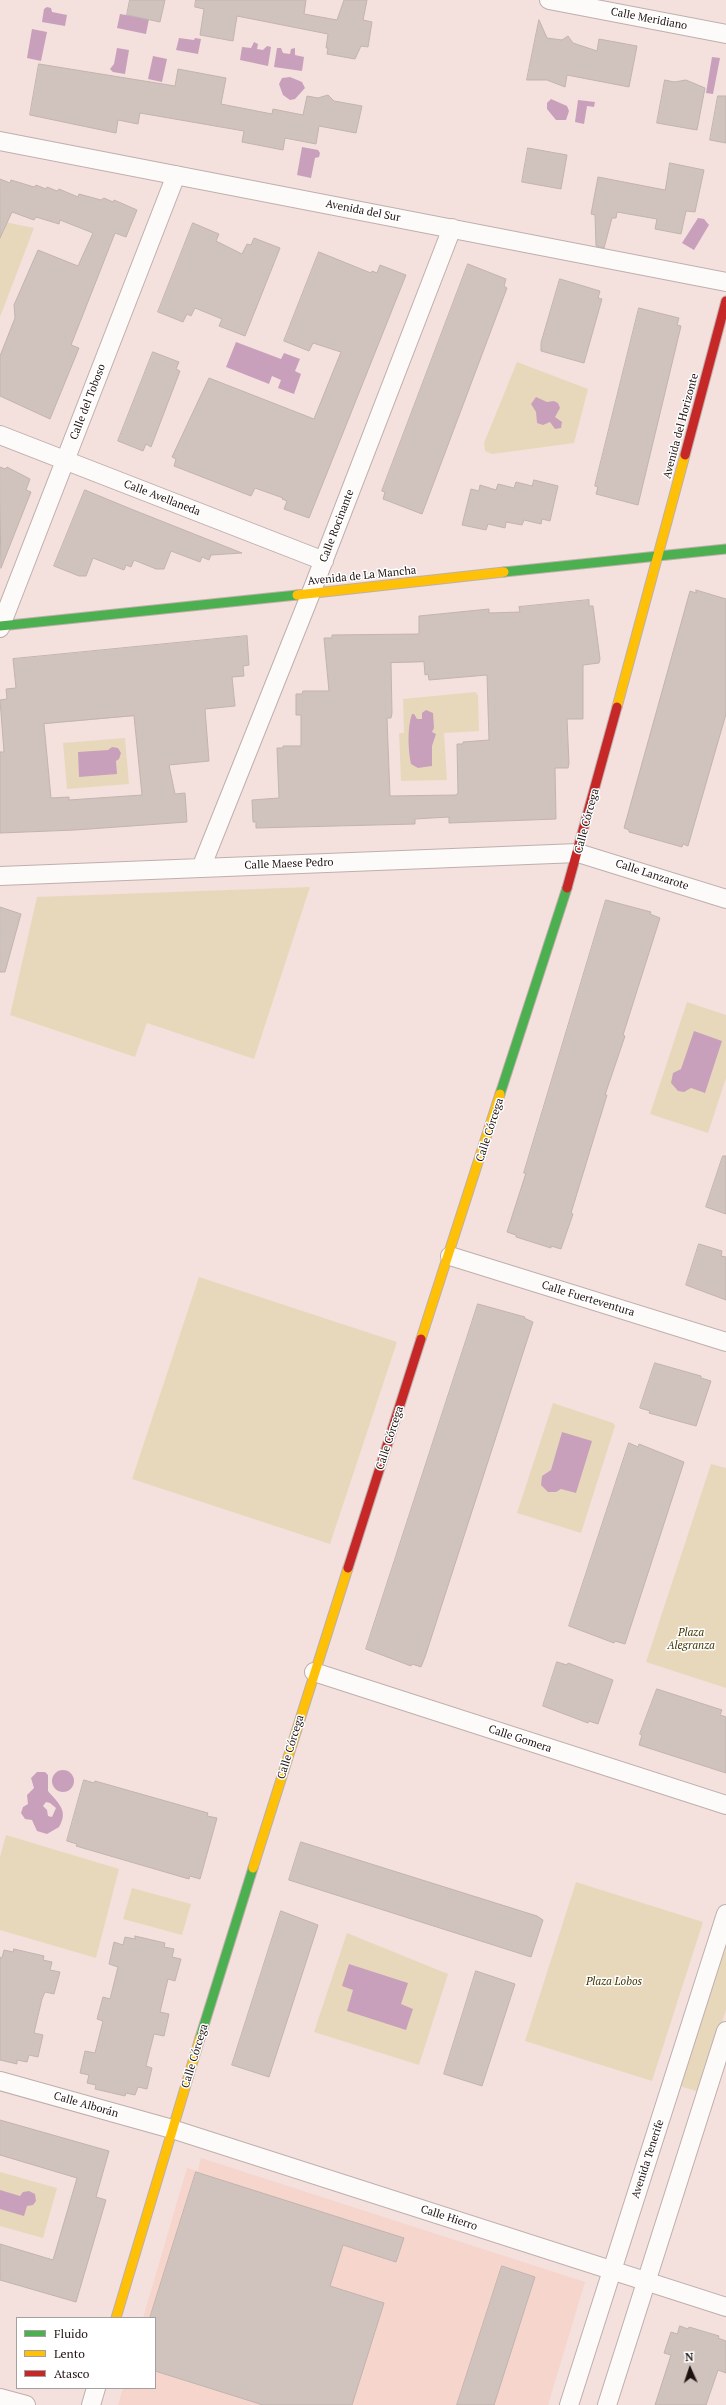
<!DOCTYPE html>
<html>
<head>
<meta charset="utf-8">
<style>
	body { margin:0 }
	#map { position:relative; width:726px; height:2405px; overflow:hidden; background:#f4e0dc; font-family:"PT Serif",serif }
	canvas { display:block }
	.legend { position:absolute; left:16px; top:2317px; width:140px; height:72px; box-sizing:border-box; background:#fff; border:1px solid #a5a09f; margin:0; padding:5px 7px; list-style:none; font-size:12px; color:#1e1210 }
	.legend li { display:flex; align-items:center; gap:8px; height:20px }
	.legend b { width:20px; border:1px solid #a5a09f }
	.north { position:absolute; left:670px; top:2349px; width:40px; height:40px; -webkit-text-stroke:3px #fff; paint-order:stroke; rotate:357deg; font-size:11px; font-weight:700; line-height:16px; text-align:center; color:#1e1210 }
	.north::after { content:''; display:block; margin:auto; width:14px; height:18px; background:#1e1210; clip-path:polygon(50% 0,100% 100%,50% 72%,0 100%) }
</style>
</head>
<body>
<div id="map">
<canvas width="726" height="2405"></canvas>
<ul class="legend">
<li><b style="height:5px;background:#4caf50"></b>Fluido</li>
<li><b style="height:5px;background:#ffc107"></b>Lento</li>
<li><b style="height:5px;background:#c62828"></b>Atasco</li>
</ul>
<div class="north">N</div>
</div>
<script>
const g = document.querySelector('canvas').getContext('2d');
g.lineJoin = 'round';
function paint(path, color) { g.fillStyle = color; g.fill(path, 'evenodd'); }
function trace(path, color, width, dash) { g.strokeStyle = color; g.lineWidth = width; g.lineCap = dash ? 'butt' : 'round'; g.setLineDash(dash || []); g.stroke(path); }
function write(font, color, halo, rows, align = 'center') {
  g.font = font + ' "PT Serif",serif'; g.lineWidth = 3; g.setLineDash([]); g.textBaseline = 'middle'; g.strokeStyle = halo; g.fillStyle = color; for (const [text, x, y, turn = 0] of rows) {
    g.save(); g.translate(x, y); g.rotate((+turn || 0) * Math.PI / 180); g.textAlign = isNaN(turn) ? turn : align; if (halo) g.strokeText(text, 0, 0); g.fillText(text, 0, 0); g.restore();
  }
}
paint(new Path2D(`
	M201,2158L585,2282L548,2405H118L123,2388H155V2318H143L187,2168L198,2171Z`), '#f6d5cd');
paint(new Path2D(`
	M0,221L34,228L0,317Z
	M517,362L588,389L574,443L492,454L485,451L484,443Z
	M475,692L478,695L479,731L444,733L447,780L401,781L399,733H404L403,699Z
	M125,738L129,784L67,789L63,743Z
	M310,887L254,1059L147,1023L135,1057L10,1015L37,897Z
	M687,1002L726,1015V1078L708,1133L650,1114Z
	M199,1277L397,1342L330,1544L132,1479Z
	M553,1403L613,1423L615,1426L581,1533L517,1513Z
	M711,1464L726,1468V1688L646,1662Z
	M6,1835L119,1869L96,1958L0,1930V1857Z
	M576,1882L703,1922L652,2081L525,2041Z
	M132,1888L191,1904L182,1935L123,1919Z
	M347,1933L448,1974L419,2065L314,2032Z
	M726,1937V2010L700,2092L679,2086Z
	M0,2172L57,2188L43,2238L0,2226Z`), '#e8d8bb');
paint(new Path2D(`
	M47,7L51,8L52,12L67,15L65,26L42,22L44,9Z
	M120,14L149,19L146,34L117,28Z
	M32,29L47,32L41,61L27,58Z
	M179,38L194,40L195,38L201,39L198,54L176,50Z
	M254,42L258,44L257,49L263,50L267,46L271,47L268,66L240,60L242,47L251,48Z
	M117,48L129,50L125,74L113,72L110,69L114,64Z
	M277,48H281L283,53L290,54L291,49L295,48V55L304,57L302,71L274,67Z
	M153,56L167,59L162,82L148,79Z
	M712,57L720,58L713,94L706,93Z
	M290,77L302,82L305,88L295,99L290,100L283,95L279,84L282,78Z
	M551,99L567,106L569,111L566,120H556L547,109V103Z
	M578,100L595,102L594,107L587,106L584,124L575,122Z
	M302,147L318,150L320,153L319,157L315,158L311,178L297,175Z
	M698,218L704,219L709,225L694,250L682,243Z
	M236,342L281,359L284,353L300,359L295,371L301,374L294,394L278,388L281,380L272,376L269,384L226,367Z
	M536,397L547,402L554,401L558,403L560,408L555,417L562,422L561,428L555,429L550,422L543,425L537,423L536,412L531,404Z
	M426,710L433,713L434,728L432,732L436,734L432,746V766L418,768L411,764C408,750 407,728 412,714H414L417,719H422V713Z
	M112,747L118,748L121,753L119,759L116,761L117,774L79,777L78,752L108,750Z
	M694,1031L722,1041L705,1093L691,1088L684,1092L678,1091L671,1083L673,1073L681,1069Z
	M562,1432L592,1441L576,1493L561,1489L556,1492H548L541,1485L542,1476L551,1470Z
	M52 1781a11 11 0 1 1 22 0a11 11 0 1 1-22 0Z
	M37,1772H45L48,1775V1791C58,1803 69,1810 59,1827L47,1834L37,1831L32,1820L25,1819L21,1813L23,1807L28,1804L27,1795L34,1788L31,1778ZM46,1802L50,1803L56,1808L52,1817L48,1816L47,1810L43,1806Z
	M349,1964L408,1983L401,2004L413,2009L406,2030L347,2011L353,1990L342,1986Z
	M0,2190L20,2196L23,2192L29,2191L35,2194L36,2201L33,2205L27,2206L24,2216L0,2209Z`), '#c8a0bc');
const building = new Path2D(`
	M130,0H165L160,22L127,15Z
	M196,0H306L304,14L337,20L344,0H367L363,20L372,22L368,47L361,46L355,59L327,54L328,48H326L328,34L237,16L233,41L200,35L204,9L195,7Z
	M539,20L547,38L562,40L568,36L573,43L597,51L599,39L637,46L629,87L567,75L565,87L547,80H527Z
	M39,64L175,86L178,69L226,78L221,104L272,114L273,109L303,115L307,96L318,98L328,95L334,101L362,106L356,133L319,126L316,144L285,138L283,150L242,142L244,131L140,113L138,124L118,120L116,133L30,115Z
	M665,80L674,82L686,80L705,88L697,130L657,123Z
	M718,96H726V143L710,140Z
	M528,148L567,155L561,189L522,182Z
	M670,163L704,170L695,212L686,211L681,234L655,229L657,219L617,212L616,218H612L604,248L596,246L595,215L591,214L598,177L665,190Z
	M0,179L10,183L11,180L34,187L36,185L46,189L47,187L57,191L59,189L78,197L79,194L101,200L104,198L113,202L114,200L137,210L126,237L115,233L71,345L79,348L50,419L0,396V356L15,318L14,305L38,250L78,266L93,233L60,220L59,224L36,217L34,220L12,212L0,238Z
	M193,223L219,234L216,241L242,254L247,244L251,245L254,238L280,248L245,336L219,326L222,319L195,308L191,316L187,314L183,322L158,312Z
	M319,252L371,273L372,271L377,273L380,265L406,275L309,518L284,509L287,501L282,499L283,498L255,488L251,496L174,466L176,459L172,457L209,378L314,419L341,352L313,343L309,351L284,341Z
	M468,264L506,279L504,286L507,288L422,514L383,499L385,492L382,491Z
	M560,279L600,291L598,298L602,299L584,363L541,351V343Z
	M639,308L679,318L677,325L681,326L638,505L596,494L598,487L595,486Z
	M153,352L179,362L176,369L180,371L151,447L146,444L143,451L118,441Z
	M0,467L5,469L7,467L30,479L26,490L31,492L1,568Z
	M534,480L558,486L550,521L542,519L541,524L524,520L522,525L506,522L505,528L488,524L486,530L462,525L471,489L479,491L480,485L496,490L498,484L514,488L516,482L532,486Z
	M85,490L131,509L242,553L211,555L209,560L202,557L200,562L171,551L164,569H156L134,560L131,567L126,565L124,570L93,558L86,576H79L54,566Z
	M696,590L726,599V714L688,846L683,844L682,847L629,832V830L624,828L690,591L696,593Z
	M589,600V606H593L600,659L599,663L583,665V719H567L569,763L568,768H555L556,819L449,823V817L415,819V824L256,828V822H253L252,800L279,798L277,748H283V746H301V715H296V694H302L303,691H329L324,638H332V635L419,634V616L489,609V613L520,612L519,607ZM424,662L425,675L428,674L429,680L487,675L489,740L463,742V744H457L458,793L456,795L390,796L387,718H391L392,713L391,663Z
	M247,636L249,665L243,666L244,676L232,677L235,706L205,709L209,761L169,765L175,794L185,793L187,822L75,830L0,833V752H4L0,700L7,699L6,689L16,688L13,659ZM134,716L142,795L69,800V797L51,798L44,724Z
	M606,900L651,912L650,914L660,918L623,1035L625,1036L605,1095H607L571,1213L573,1214L561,1249L551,1246V1248L516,1237V1235L507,1232L526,1173H524Z
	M0,907L21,914L5,972H0Z
	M723,1156H726V1214L706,1207Z
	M699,1244L722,1251L721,1256L726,1257V1300L686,1285Z
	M478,1304L525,1317L524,1318L533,1322L425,1657L421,1667L412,1664L411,1666L366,1649Z
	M655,1363L701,1376V1378L711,1381L696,1426L649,1413L650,1411L640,1408Z
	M629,1443L638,1447L639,1444L684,1462L625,1644L615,1641L614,1643L569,1626Z
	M557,1662L567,1665L568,1663L613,1680L598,1724L589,1721L588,1723L543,1706Z
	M657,1689L722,1710L720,1715L726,1717V1773L639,1745L642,1735L640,1734Z
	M84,1780L94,1783L95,1781L208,1813L207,1816L217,1818L200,1879L190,1876L189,1879L76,1846L77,1844L67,1841Z
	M301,1842L537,1916L543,1920L531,1957L289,1880Z
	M281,1911L318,1925L269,2077L232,2065Z
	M135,1936L165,1943L164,1947L174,1949L172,1957L181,1959L175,1981L168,1979L160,2012L169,2014L164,2036L154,2034L146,2066L152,2068L147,2089L138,2087L135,2095L126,2093L125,2096L95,2089L96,2085L87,2083L89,2075L80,2073L85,2051L95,2053L103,2021L97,2019L103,1997L110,1999L118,1967L109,1964L114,1942L123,1945L125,1937L135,1939Z
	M14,1949L44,1956L43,1960L52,1962L50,1970L60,1972L54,1994L45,1992L42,1999L34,2033L43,2035L38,2057L29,2055L27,2062L17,2060V2064L0,2060V1957L2,1958L4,1950L13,1952Z
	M476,1971L515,1984L482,2086L444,2074Z
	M0,2120L109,2151L96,2197L106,2200L76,2302L0,2280V2244L53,2260L77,2178L0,2155Z
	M196,2172L404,2238L396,2262L343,2245L330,2286L384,2303L352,2405H263L155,2371V2318H150Z
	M502,2266L535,2277L494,2405H457Z
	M680,2326L688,2329L689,2327L719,2336L718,2338L726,2341V2373L718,2370L706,2405H655L671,2355L664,2353L671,2332L677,2334Z`);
paint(building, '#d0c2bc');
trace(building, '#c1b4ae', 1);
const street = new Path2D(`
	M549,0L726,34
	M0,141L726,282
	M0,435L324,561
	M0,628L176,175
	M201,868L311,593L452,228
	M0,876L578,853L726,899
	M450,1256L726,1342
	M314,1672L726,1805
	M0,2081L172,2129L726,2307
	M0,2398L26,2405
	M91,2405L96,2388
	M569,2405L726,1914
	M607,2405L726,2031`);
const fast = new Path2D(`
	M504,572L726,549
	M0,626L297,595
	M500,1094L567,888
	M200,2038L253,1868`);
const slow = new Path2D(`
	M297,595L504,572
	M617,707L685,455
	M421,1339L500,1094
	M253,1868L348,1568
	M116,2318L200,2038`);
const jam = new Path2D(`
	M685,455L726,301
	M567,888L617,707
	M348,1568L421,1339`);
trace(street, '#bfafac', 20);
trace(fast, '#bfafac', 11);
trace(slow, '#bfafac', 11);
trace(jam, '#bfafac', 11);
trace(street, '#fdfafa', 18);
trace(fast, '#4caf50', 9);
trace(slow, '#ffc107', 9);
trace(jam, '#c62828', 9);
write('11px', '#1e1210', '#fff', [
	["Calle Meridiano",649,19,11],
	["Avenida del Sur",363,211,11],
	["Calle del Toboso",88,402,-69],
	["Avenida del Horizonte",681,426,-75],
	["Calle Avellaneda",162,498,21],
	["Calle Rocinante",337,526,-69],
	["Avenida de La Mancha",362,576,-6],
	["Calle Córcega",587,821,-75],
	["Calle Maese Pedro",289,864,-2],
	["Calle Lanzarote",652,875,18],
	["Calle Córcega",490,1130,-72],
	["Calle Fuerteventura",588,1299,17],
	["Calle Córcega",390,1438,-72],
	["Calle Gomera",520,1739,18],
	["Calle Córcega",291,1747,-73],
	["Calle Córcega",195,2056,-73],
	["Calle Alborán",86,2105,16],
	["Avenida Tenerife",648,2159,-72],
	["Calle Hierro",449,2218,18]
]);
write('italic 11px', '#413501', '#fff', [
	["Plaza",691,1633],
	["Alegranza",691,1646],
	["Plaza Lobos",614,1982]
]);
</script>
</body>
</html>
